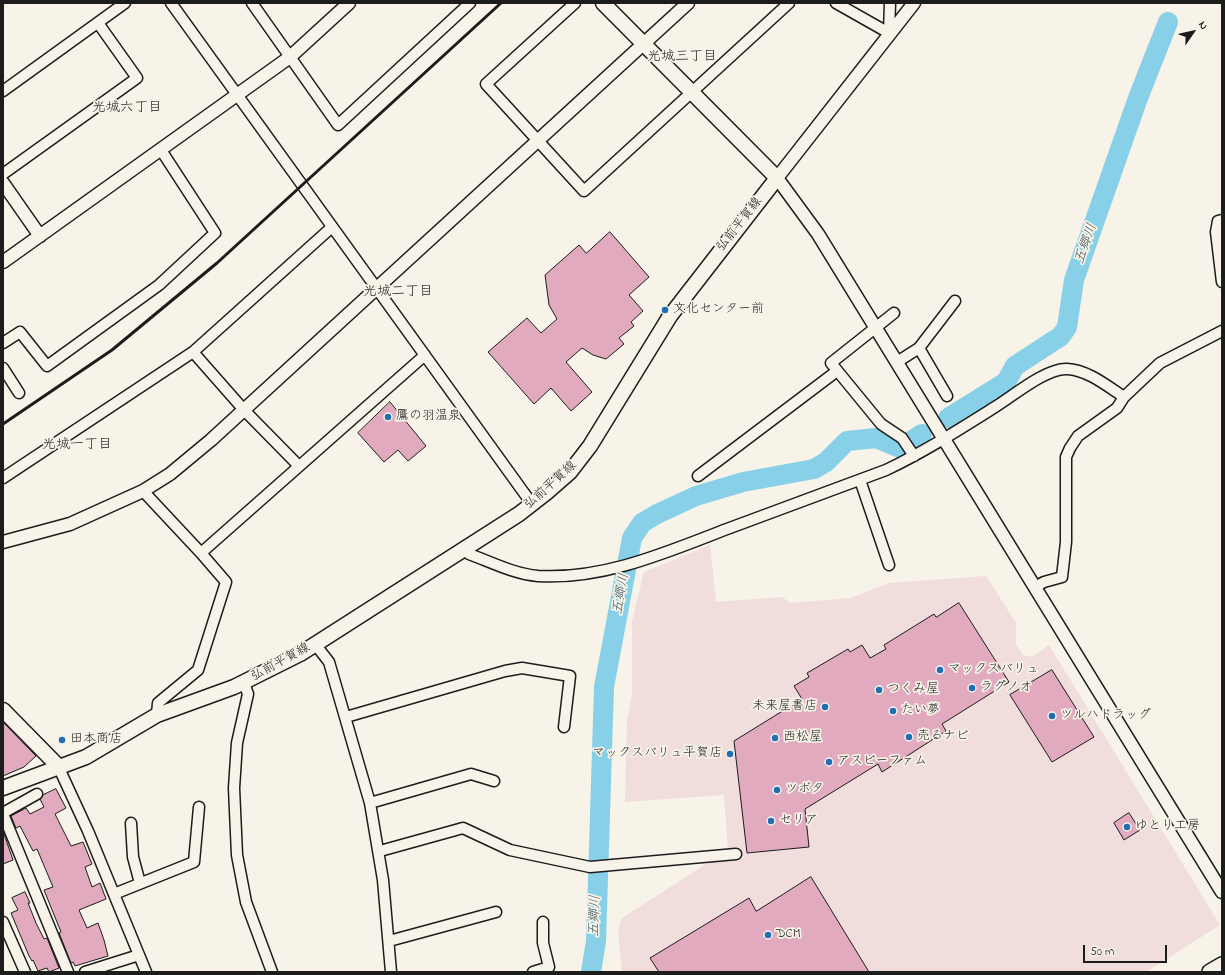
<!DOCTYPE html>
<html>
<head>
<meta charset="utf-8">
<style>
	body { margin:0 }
	#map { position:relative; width:1225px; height:975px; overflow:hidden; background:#f7f3e8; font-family:"Indie Flower",sans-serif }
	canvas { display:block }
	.frame { position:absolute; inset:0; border:4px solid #1c1c1c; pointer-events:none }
	.north { position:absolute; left:1173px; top:12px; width:40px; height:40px; -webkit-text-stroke:3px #f7f3e8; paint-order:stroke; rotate:56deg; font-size:11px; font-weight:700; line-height:16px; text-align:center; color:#1c1c1c }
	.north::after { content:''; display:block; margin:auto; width:14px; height:18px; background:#1c1c1c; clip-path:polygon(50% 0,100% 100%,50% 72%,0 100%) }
	.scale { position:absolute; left:1083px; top:945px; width:84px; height:18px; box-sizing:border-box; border:2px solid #1c1c1c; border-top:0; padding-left:5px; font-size:12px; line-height:14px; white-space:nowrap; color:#1c1c1c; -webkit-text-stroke:3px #f7f3e8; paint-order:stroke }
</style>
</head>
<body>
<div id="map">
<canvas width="1225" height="975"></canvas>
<div class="frame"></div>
<div class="north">N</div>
<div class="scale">50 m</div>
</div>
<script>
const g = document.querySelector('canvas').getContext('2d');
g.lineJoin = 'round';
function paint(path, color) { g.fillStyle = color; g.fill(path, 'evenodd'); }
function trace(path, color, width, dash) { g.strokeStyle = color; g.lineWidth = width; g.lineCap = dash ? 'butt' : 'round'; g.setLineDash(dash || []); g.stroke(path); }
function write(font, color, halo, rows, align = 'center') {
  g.font = font + ' "Indie Flower","Klee One",sans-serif'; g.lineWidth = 3.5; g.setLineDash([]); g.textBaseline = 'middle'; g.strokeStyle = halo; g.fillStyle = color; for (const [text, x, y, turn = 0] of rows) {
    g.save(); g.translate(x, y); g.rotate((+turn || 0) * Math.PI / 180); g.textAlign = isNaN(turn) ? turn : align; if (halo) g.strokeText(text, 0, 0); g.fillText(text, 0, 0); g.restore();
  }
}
paint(new Path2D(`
	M710,545L716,602L782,597L791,603L851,598L889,583L986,576L1016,623V645L1023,655L1032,657L1049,645L1220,925L1146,972H622L618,929L622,918L728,850L724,795L625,802L627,721L632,694V621L644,572Z`), '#f0dddc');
trace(new Path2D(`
	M948,418L1006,382L1015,366L1061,336L1067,327L1074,280L1138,98L1168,22
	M591,972L596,941L604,687L632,538L642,523L657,514L696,496L743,482L814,469L826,462L847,441L876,438L900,448L922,434`), '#87d0e8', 20);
const building = new Path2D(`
	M610,232L649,277L629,295L643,311L631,322L634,326L619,338L624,344L606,359L593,355L582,348L566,362L592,392L571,411L551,388L534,404L488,352L527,318L541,333L557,319L549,305L545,275L579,245L586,253Z
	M390,402L426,446L408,461L398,450L384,462L358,433Z
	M959,603L1009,682L942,724L946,731L882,772L878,764L805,809L809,847L747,853L734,741L802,699L794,686L809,677L807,673L848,649L850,652L862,645L870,658L886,649L884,645L934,614L936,617Z
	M1052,670L1094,737L1052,762L1010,695Z
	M3,722L36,756L24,767L3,776Z
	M56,789L66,808L55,814L71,846L83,842L92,864L85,867L92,887L100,883L106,899L79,910L87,928L98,923L104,940L108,956L75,966L73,962L71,963L59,933L61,932L44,890L53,887L37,849L33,851L20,826L16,828L11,816L26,808L30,814L44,807L40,799L43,795Z
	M1129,813L1140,830L1124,840L1114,823Z
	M3,831L13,860L3,864Z
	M811,877L869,972H659L650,958L749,898L756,911Z
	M25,892L30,903H28L36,923L44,939L47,938L59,968L49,972L47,968L38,971L33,960L32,961L29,956L11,913L18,910L12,898Z`);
paint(building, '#e1aabf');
trace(building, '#1c1c1c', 1);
const minor = new Path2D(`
	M171,3L532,504
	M252,3L338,125L470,3
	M575,3L486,84L584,191L789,3
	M836,3L889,33
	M889,33L890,3
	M3,91L125,3
	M3,174L137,78L98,23
	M1222,220L1218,221L1216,232L1222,282
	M894,313L831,363L881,424L902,438L914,456
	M3,343L20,332L47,366L159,285L215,233L161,150
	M919,348L947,396
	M193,352L244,410L298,465
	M897,362L919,348L955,301
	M3,368L19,393
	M698,476L837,371
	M3,478L193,352L332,227
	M860,480L889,565
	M143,491L201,553L425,355
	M464,549L469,554C491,562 514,574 538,576C604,580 667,552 727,529C780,509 833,490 886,470C924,452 960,429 995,407C1013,396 1046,368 1067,369C1088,370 1107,386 1124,397
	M1035,587L1044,582L1062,577L1066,542V457L1070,448L1078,436L1117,408L1124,397L1160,363L1222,331
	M315,644L329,662L370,803L383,880L391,972
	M244,683L248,694L237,743L234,788L237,855L246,902L272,972
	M157,715L158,703L198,670L226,582L201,553
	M346,717L505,671L522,668L570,676L564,727
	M58,766L88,831L146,972
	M370,803L471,774L494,781
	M3,813L37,794
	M3,814L68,972
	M131,823L133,857L140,883
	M380,851L463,828L510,850L590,867L736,854
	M114,894L194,862L199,807
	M3,922L25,972
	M389,941L496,912
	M85,972L139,955
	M533,972L549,967L543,943V922`);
const tertiary = new Path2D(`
	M914,3L777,178L818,234L1222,892
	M3,183L40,236
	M3,262L290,57L349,3
	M3,542L70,524L143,491L170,474L211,440L688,3`);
const secondary = new Path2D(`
	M3,710L58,766
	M3,788L86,757L157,715L234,687L300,654L519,514L546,493L570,472L590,446L670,316L777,178L603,3`);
const primary = new Path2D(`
	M1210,972L1222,965`);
trace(minor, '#1c1c1c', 13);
trace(tertiary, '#1c1c1c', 15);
trace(secondary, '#1c1c1c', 17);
trace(primary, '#1c1c1c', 18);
trace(minor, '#f7f3e8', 10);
trace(tertiary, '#f7f3e8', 12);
trace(secondary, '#f7f3e8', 14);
trace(primary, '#f7f3e8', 15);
trace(new Path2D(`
	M3,424L112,350L217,263L501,3`), '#1c1c1c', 3);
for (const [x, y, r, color] of [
	[665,310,4,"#1f6fb2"],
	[388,417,4,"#1f6fb2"],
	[940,670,4,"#1f6fb2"],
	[972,688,4,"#1f6fb2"],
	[879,690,4,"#1f6fb2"],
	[825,707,4,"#1f6fb2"],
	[893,711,4,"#1f6fb2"],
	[1052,716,4,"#1f6fb2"],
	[909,737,4,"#1f6fb2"],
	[775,738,4,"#1f6fb2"],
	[62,740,4,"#1f6fb2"],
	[730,754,4,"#1f6fb2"],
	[829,762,4,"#1f6fb2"],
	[777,790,4,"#1f6fb2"],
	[771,821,4,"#1f6fb2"],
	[1127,827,4,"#1f6fb2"],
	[768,935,4,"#1f6fb2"]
]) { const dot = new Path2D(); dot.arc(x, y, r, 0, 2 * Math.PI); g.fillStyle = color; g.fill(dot); trace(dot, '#f7f3e8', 1.5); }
write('13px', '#1c1c1c', '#f7f3e8', [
	["弘前平賀線",740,225,-52],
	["弘前平賀線",551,486,-42],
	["弘前平賀線",281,663,-29]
]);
write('13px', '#1c1c1c', '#f7f3e8', [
	["文化センター前",673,310],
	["鷹の羽温泉",396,417],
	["マックスバリュ",948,670],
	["ラグノオ",980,688],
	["つくみ屋",887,690],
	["未来屋書店",817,707,"right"],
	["たい夢",901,711],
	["ツルハドラッグ",1060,716],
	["売るナビ",917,737],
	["西松屋",783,738],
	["田本商店",70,740],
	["マックスバリュ平賀店",722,754,"right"],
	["アスビーファム",837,762],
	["ツボタ",785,790],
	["セリア",779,821],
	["ゆとり工房",1135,827],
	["DCM",776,935]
], 'left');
write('14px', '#1c1c1c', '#f7f3e8', [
	["光城三丁目",682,58],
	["光城六丁目",127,109],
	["光城二丁目",398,293],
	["光城一丁目",77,446]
]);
write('italic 14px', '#415b63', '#f7f3e8', [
	["五郷川",1087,244,-71],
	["五郷川",622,594,-80],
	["五郷川",596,916,-88]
]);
</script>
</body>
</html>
